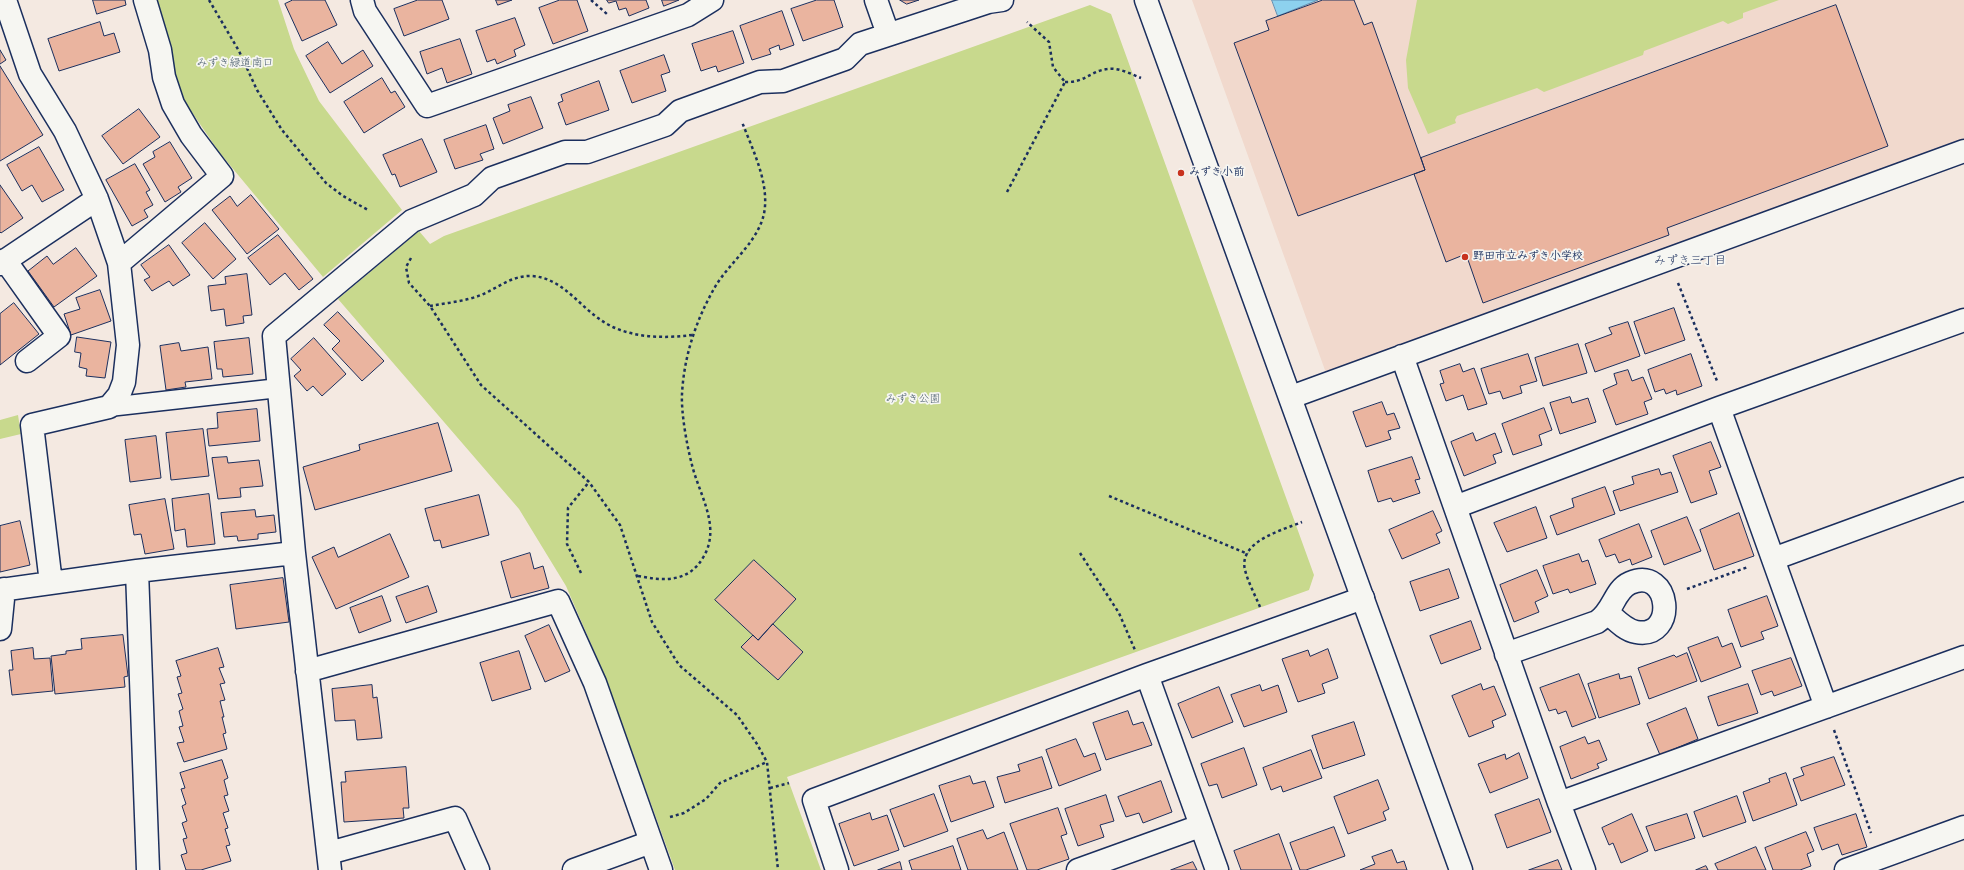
<!DOCTYPE html>
<html>
<head>
<meta charset="utf-8">
<style>
	body { margin:0 }
	canvas { display:block; background:#f4e9e1 }
</style>
</head>
<body>
<canvas width="1964" height="870"></canvas>
<script>
const g = document.querySelector('canvas').getContext('2d');
g.lineJoin = 'round';
function paint(path, color) { g.fillStyle = color; g.fill(path, 'evenodd'); }
function trace(path, color, width, dash) { g.strokeStyle = color; g.lineWidth = width; g.lineCap = dash ? 'butt' : 'round'; g.setLineDash(dash || []); g.stroke(path); }
function write(font, color, halo, rows, align = 'center') {
  g.font = font + ' Kalam,"Klee One",sans-serif'; g.lineWidth = 3.5; g.setLineDash([]); g.textBaseline = 'middle'; g.strokeStyle = halo; g.fillStyle = color; for (const [text, x, y, turn = 0] of rows) {
    g.save(); g.translate(x, y); g.rotate((+turn || 0) * Math.PI / 180); g.textAlign = isNaN(turn) ? turn : align; if (halo) g.strokeText(text, 0, 0); g.fillText(text, 0, 0); g.restore();
  }
}
paint(new Path2D(`
	M1192,0H1964V141L1326,373Z`), '#f1d9cd');
paint(new Path2D(`
	M156,0H278L294,49L319,101L402,210L323,277L219,152L185,102L176,78L172,52Z
	M1417,0H1779L1743,13V18L1728,24L1723,21L1644,51L1643,55L1544,92L1537,88L1457,116L1455,120L1456,123L1428,134L1408,88L1406,60Z
	M1090,5L1111,14L1314,575L1309,590L787,777L821,870H675L604,674L566,586L519,509L338,299L419,231L430,244L444,236Z
	M18,415L21,434L0,439V420Z`), '#c8d98d');
const water = new Path2D(`
	M1272,0H1318L1278,16Z`);
paint(water, '#8dd1ee');
trace(water, '#5f90b4', 1);
const building = new Path2D(`
	M93,0H125L126,5L97,14Z
	M293,0H325L337,25L302,41L285,4Z
	M418,0H442L449,19L404,36L394,9Z
	M496,0H512L498,5Z
	M560,0H577L588,31L553,44L539,8Z
	M607,0H646L649,8L629,16L626,8L619,10L616,1L609,3Z
	M662,0H679L664,6Z
	M817,0H834L843,27L803,41L791,9Z
	M900,0H919L907,4Z
	M1323,0H1354L1364,25L1372,22L1425,170L1298,216L1234,43L1269,30L1266,21Z
	M1836,5L1888,146L1667,228L1669,235L1483,303L1466,254L1446,262L1414,174L1425,170L1421,158Z
	M782,11L794,45L780,50L779,45L769,49L771,54L752,60L740,26Z
	M515,18L525,45L514,50L516,56L497,64L495,59L487,62L476,31Z
	M100,22L104,36L114,33L120,52L59,71L48,39Z
	M733,31L744,63L718,72L716,66L701,71L692,44Z
	M460,39L472,74L447,83L442,68L427,74L420,52Z
	M328,42L342,64L363,50L373,66L330,93L306,56Z
	M0,50L6,60L0,64Z
	M664,55L670,72L661,75L666,91L632,103L620,71Z
	M0,66L43,135L0,161Z
	M382,78L391,93L395,91L405,107L364,133L344,102Z
	M599,81L609,110L566,125L558,103L563,101L561,95Z
	M531,97L543,128L503,144L493,118L510,111L508,105Z
	M139,109L160,137L123,164L102,136Z
	M486,125L494,149L480,154L483,160L455,169L444,140Z
	M422,139L437,172L400,187L395,174L392,175L383,155Z
	M170,142L192,178L178,187L181,192L165,202L143,164L155,157L153,152Z
	M39,147L64,190L42,202L32,185L22,191L7,165Z
	M135,164L150,190L146,192L153,205L144,210L148,217L132,226L106,180Z
	M0,185L23,218L1,233L0,232Z
	M251,195L279,229L247,254L212,210L230,196L237,206Z
	M205,223L236,259L213,279L182,243Z
	M278,235L313,279L299,290L285,273L270,285L248,258Z
	M169,245L190,275L173,286L169,281L152,291L144,280L150,277L141,265Z
	M76,248L97,276L54,307L28,271L47,256L53,264Z
	M247,274L252,315L243,316L244,323L226,326L224,309L211,311L208,286L226,284L225,277Z
	M100,290L111,321L71,335L64,314L80,309L76,298Z
	M14,303L39,334L0,365V314Z
	M1674,308L1685,340L1645,354L1634,322Z
	M338,312L384,361L362,381L332,349L340,341L324,325Z
	M1628,322L1640,356L1595,372L1585,344L1612,334L1609,328Z
	M77,337L111,342L105,378L86,376L87,369L79,367L81,353L75,352Z
	M249,338L253,374L223,377L222,369H217L214,342Z
	M314,338L346,374L322,396L313,386L307,391L294,376L301,370L291,359Z
	M179,343L181,351L208,347L212,379L185,382L186,387L166,390L160,346Z
	M1578,344L1587,373L1543,386L1535,358Z
	M1528,354L1537,381L1520,386L1522,393L1503,399L1500,391L1489,394L1481,369Z
	M1691,354L1702,386L1677,395L1676,390L1666,394L1664,389L1655,392L1648,370Z
	M1460,364L1463,372L1474,368L1487,404L1468,410L1463,395L1446,401L1440,384L1444,383L1440,371Z
	M1628,370L1632,381L1643,377L1652,399L1644,402L1648,414L1616,425L1603,390L1617,384L1614,374Z
	M1570,397L1572,403L1588,398L1596,422L1560,434L1550,403Z
	M1382,402L1387,415L1394,413L1400,428L1388,431L1391,439L1366,447L1353,412Z
	M1544,408L1552,430L1539,435L1542,445L1513,455L1502,424Z
	M257,409L260,441L209,446L207,429L218,428L217,413Z
	M438,423L452,471L315,510L303,467L360,450L359,445Z
	M203,429L209,476L171,480L166,433Z
	M1473,433L1476,441L1495,433L1502,452L1493,455L1496,463L1464,476L1451,442Z
	M156,436L161,478L130,482L125,440Z
	M1711,442L1721,467L1709,471L1717,494L1691,503L1673,456Z
	M227,457L228,463L259,460L263,486L240,488L241,497L218,499L212,458Z
	M1412,457L1420,479L1415,480L1420,493L1393,502L1391,498L1378,502L1368,471Z
	M1659,469L1661,475L1671,472L1678,492L1620,511L1613,491L1634,484L1632,477Z
	M1605,487L1615,514L1557,535L1550,516L1574,507L1572,499Z
	M209,494L215,544L187,547L185,529L175,531L172,499Z
	M479,495L489,535L442,548L440,540L434,541L425,509Z
	M165,499L174,549L145,554L141,534L134,535L129,505Z
	M1536,507L1547,538L1507,552L1494,523Z
	M255,510L256,517L274,515L276,532L258,534V539L238,541L237,536L224,537L221,513Z
	M1433,511L1442,531L1436,534L1440,543L1402,559L1389,530Z
	M1739,513L1754,556L1714,570L1700,530Z
	M1687,517L1701,551L1664,565L1651,531Z
	M20,521L30,565L0,572V526Z
	M1639,524L1652,557L1632,565L1630,559L1619,563L1615,554L1606,557L1599,540Z
	M390,534L409,577L336,609L312,557L334,547L338,557Z
	M530,553L534,569L543,566L549,588L511,598L501,562Z
	M1579,554L1582,562L1588,560L1596,584L1570,593L1568,589L1553,594L1543,566Z
	M754,560L796,599L758,640L715,600Z
	M1449,569L1459,598L1420,611L1410,582Z
	M1537,570L1548,596L1535,602L1539,612L1514,622L1500,585Z
	M283,578L289,622L236,629L230,585Z
	M428,586L437,612L406,623L396,597Z
	M382,596L391,621L359,633L350,608Z
	M1767,596L1778,626L1761,632L1764,639L1741,647L1728,610Z
	M1471,621L1481,649L1441,664L1430,636Z
	M773,624L803,652L778,680L741,647L753,635L758,640Z
	M549,625L570,671L545,682L525,636Z
	M123,635L128,676L124,677L125,687L55,694L51,656L66,654V651L82,649L81,639Z
	M1718,637L1722,647L1732,643L1741,667L1701,682L1688,648Z
	M33,648L34,659L50,658L53,691L12,695L9,670H13L11,651Z
	M218,648L224,667L219,668L225,683L220,684L225,700L220,701L224,717H222L226,733L223,734L227,749L184,762L177,743L184,742L179,727L183,726L179,711L183,709L178,694L182,693L177,677L181,676L176,661Z
	M1328,649L1338,678L1322,684L1325,693L1298,702L1282,659L1308,650L1310,656Z
	M519,651L531,689L492,701L480,663Z
	M1687,653L1697,681L1649,699L1638,668L1674,655L1676,657Z
	M1791,658L1802,686L1774,696L1772,691L1761,695L1752,671Z
	M1579,674L1596,718L1572,727L1566,711L1558,714L1556,709L1549,711L1540,688Z
	M1619,674L1620,679L1631,676L1640,704L1599,718L1588,684Z
	M1481,684L1483,690L1494,686L1506,715L1492,721L1494,727L1469,737L1452,696Z
	M1748,684L1758,713L1718,726L1708,697Z
	M372,685L373,698L377,697L382,738L357,740L355,720L335,721L332,689Z
	M1260,685L1262,691L1278,685L1287,712L1244,727L1231,695Z
	M1219,687L1233,722L1192,738L1178,704Z
	M1686,708L1698,739L1660,755L1647,724Z
	M1128,711L1133,725L1143,722L1152,745L1106,760L1093,723Z
	M1354,722L1365,755L1323,769L1312,736Z
	M1585,737L1588,744L1599,740L1607,760L1597,764L1599,768L1571,779L1560,747Z
	M1076,739L1084,757L1095,753L1101,770L1059,786L1046,750Z
	M1244,748L1257,785L1222,798L1217,784L1209,786L1201,764Z
	M1311,750L1322,778L1283,792L1281,786L1271,790L1263,768Z
	M1519,753L1528,778L1490,793L1478,764L1505,754L1506,759Z
	M1042,757L1052,788L1005,803L997,777L1020,771L1018,765Z
	M1834,757L1845,785L1801,801L1793,779L1804,775L1801,768Z
	M222,760L228,778L224,780L228,795L224,796L229,811L223,813L228,828L225,829L230,845L226,846L231,861L201,870H186L181,855L187,853L183,839L187,838L182,823L187,821L182,806L186,804L181,789L185,788L180,773Z
	M406,767L409,808H403L404,818L344,822L341,782H346L345,772Z
	M1786,773L1797,805L1753,821L1743,792L1770,782L1769,779Z
	M970,776L973,784L985,781L994,807L951,822L939,786Z
	M1378,780L1389,809L1383,812L1386,820L1348,834L1334,797Z
	M1161,781L1172,812L1143,823L1139,813L1126,817L1118,797Z
	M934,794L948,831L904,847L890,810Z
	M1106,795L1114,821L1100,825L1104,837L1078,846L1065,809Z
	M1737,796L1746,822L1703,837L1694,812Z
	M1539,799L1551,832L1507,848L1495,815Z
	M1058,808L1067,834L1061,836L1069,859L1037,870H1027L1010,824Z
	M870,813L872,820L887,815L899,850L854,866L839,824Z
	M1632,814L1648,851L1621,863L1613,843L1609,845L1602,828Z
	M1687,814L1695,838L1655,851L1646,827Z
	M1856,814L1867,847L1842,855L1838,844L1822,850L1814,828Z
	M1334,827L1345,856L1306,870H1300L1290,843Z
	M983,830L987,839L1004,832L1018,870H968L957,839Z
	M1806,832L1814,851L1807,854L1811,866L1800,870H1773L1765,848Z
	M1279,834L1292,870H1241L1234,851Z
	M953,846L961,870H912L909,861Z
	M1756,847L1766,870H1718L1715,864Z
	M1392,850L1397,863L1404,861L1407,870H1360L1375,864L1372,857Z
	M1558,860L1562,870H1529Z
	M900,862L902,870H878Z
	M1193,862L1197,870H1171Z
	M1706,866L1708,870H1696Z`);
paint(building, '#eab49f');
trace(building, '#1b2f5e', 1);
const lane = new Path2D(`
	M109,407L279,388`);
const street = new Path2D(`
	M5,0L30,74L65,131L97,199L119,263L128,345L124,382L119,395L109,407L32,425L51,583
	M362,0L365,11L427,106L688,15L712,0
	M876,0L888,34
	M5,260L59,336L27,361
	M119,263L222,176L191,135L173,104L164,77L160,50L145,0
	M0,264L97,199
	M1402,356L1559,803L1964,657
	M1291,397L1964,151
	M1719,408L1826,707
	M1455,507L1719,408L1964,320
	M1773,559L1964,489
	M137,571L148,870
	M0,590L137,571L294,553
	M0,629L4,589
	M1506,654L1597,622C1614,611 1614,590 1630,583C1671,565 1678,640 1636,632C1625,630 1616,620 1608,613
	M307,671L558,601L595,683L661,870
	M1147,675L1217,870
	M1559,803L1584,870
	M329,853L455,818L478,870
	M330,870L294,553L274,336L412,221L474,195L492,178L565,152H587L665,125L680,111L760,82L783,81L845,59L860,44L988,2L1002,0
	M574,870L651,842
	M837,870L814,800L1147,675L1363,598
	M1078,870L1200,826
	M1846,870L1964,827`);
const secondary = new Path2D(`
	M1146,0L1461,870`);
trace(lane, '#1b2f5e', 21);
trace(street, '#1b2f5e', 25);
trace(secondary, '#1b2f5e', 25);
trace(new Path2D(`
	M209,0L239,51L257,90L282,130L326,183L343,196L368,210
	M591,0L607,14
	M1065,82C1084,83 1091,71 1107,69C1118,67 1131,74 1141,78
	M1007,192L1065,82L1053,67L1049,42L1027,22
	M411,258L406,267L409,283L430,306L481,385L589,482L620,525L652,622L679,665L737,715L757,744L767,762L778,870
	M1678,283L1717,381
	M430,306C447,303 466,301 481,295C498,288 512,275 532,276C561,278 577,303 598,318C624,338 661,339 692,335
	M1109,496L1248,554
	M1080,553L1119,613L1135,650
	M581,573L567,544L568,508L589,482
	M638,576C664,581 689,583 704,556C721,526 699,494 692,465C687,446 681,413 682,394C684,356 696,320 715,287C730,261 763,239 765,206C767,178 752,148 742,122
	M1687,589L1748,567
	M1260,607C1255,595 1248,582 1245,570C1238,541 1283,530 1302,522
	M1834,730L1871,833
	M770,788L789,783
	M670,817L684,813L706,799L720,783L767,762`), '#1b2f5e', 2.5, [3, 3]);
trace(lane, '#f6f6f2', 18);
trace(street, '#f6f6f2', 22);
trace(secondary, '#f6f6f2', 22);
for (const [x, y, r, color] of [
	[1181,173,4,"#c8321e"],
	[1465,257,4,"#c8321e"]
]) { const dot = new Path2D(); dot.arc(x, y, r, 0, 2 * Math.PI); g.fillStyle = color; g.fill(dot); trace(dot, '#f6f6f2', 1.5); }
write('11px', '#465a6a', '#f6f6f2', [
	["みずき緑道南口",235,64],
	["みずき公園",913,400]
]);
write('bold 11px', '#1b2f5e', '#f6f6f2', [
	["みずき小前",1189,173],
	["野田市立みずき小学校",1473,257]
], 'left');
write('12px', '#1b2f5e', '#f6f6f2', [
	["みずき三丁目",1690,262]
]);
</script>
</body>
</html>
